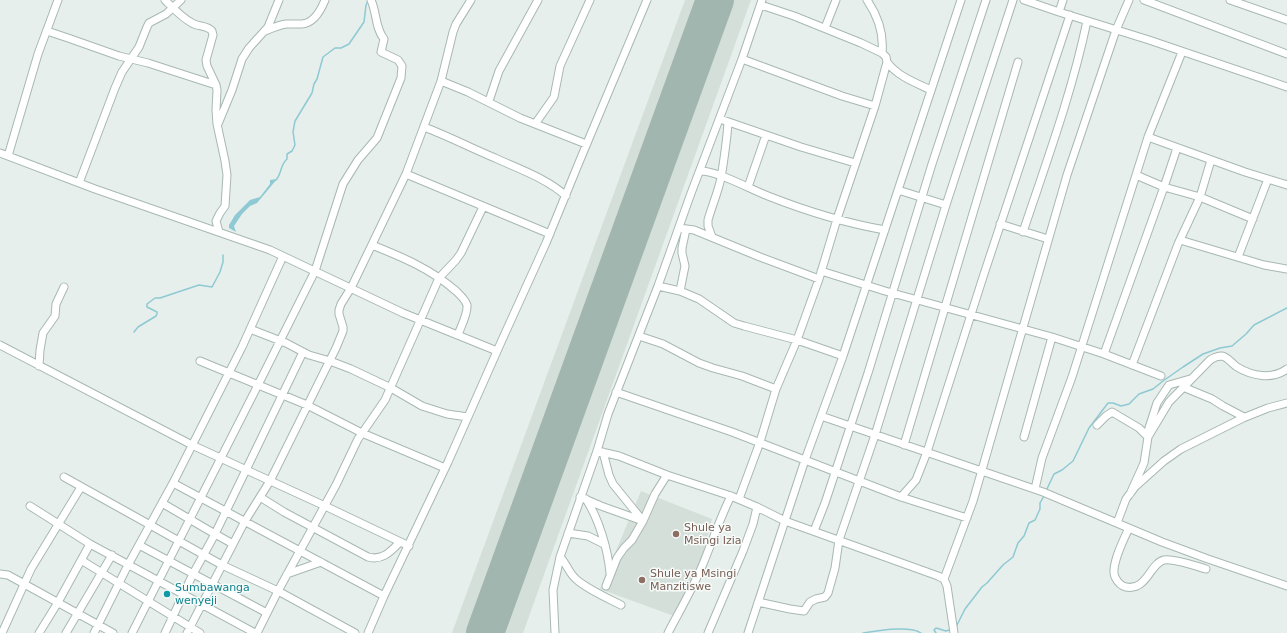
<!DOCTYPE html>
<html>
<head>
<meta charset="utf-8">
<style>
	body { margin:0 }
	canvas { display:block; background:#e6efeb }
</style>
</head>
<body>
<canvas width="1287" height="633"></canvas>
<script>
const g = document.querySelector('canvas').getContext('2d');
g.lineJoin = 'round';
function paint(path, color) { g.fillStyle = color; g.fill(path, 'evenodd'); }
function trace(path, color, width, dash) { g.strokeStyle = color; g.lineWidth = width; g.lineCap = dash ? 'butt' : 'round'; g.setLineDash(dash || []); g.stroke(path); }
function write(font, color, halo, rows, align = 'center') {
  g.font = font + ' "DejaVu Sans",sans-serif'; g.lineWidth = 3; g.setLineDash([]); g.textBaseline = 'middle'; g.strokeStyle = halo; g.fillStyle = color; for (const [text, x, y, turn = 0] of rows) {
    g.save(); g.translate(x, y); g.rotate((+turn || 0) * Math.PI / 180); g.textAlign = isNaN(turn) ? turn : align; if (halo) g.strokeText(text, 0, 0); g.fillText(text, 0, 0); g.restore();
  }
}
paint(new Path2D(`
	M685,0H751L523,633H452Z
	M641,491L712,519L698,572L674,616L600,589Z`), '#d4dfda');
paint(new Path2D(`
	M277,179L257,203L250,206L242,214L234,226L236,232L229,228V225L235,215L250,200L260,197L270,184V180Z`), '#8ec9d4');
trace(new Path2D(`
	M276,180C282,173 280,165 287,159V154L292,151L295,145L293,132L295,121L312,93L314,84L317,79L323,57L335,48H341L349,44L351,41L364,22L366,5L368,1
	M134,332L138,327L156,316L157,314V312L147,307V304L155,298H160L199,285L212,287L220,272L223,262V255
	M1046,491L1054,474L1062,470L1073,461L1089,428L1108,403H1113L1121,406L1129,404L1139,394L1153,389L1163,381L1183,367L1203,354L1220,348L1232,346L1246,334L1254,325L1287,308
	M956,627L965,609L982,587L987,583L1003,565L1013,557L1018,543L1024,536L1029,523L1035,520L1040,509V503L1044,496
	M863,633C877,631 909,625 921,633
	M936,633L934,630L936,628L946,631L952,629`), '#8ec9d4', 1.5);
trace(new Path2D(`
	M485,633L715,0`), '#a2b6b0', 38);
const minor = new Path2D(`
	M165,0C173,8 182,18 192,23C198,27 207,25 212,31L213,35L206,60L207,66L216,85L217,90L216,110L217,124L225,161L227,175L225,206L220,213L216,221L219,232
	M867,0C878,16 884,33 882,53
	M1024,0L1059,12L1149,40L1287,87
	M1144,0L1287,54
	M1230,0L1287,20
	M1059,12L1063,0
	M825,28L836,0
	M47,31L68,38L119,56L148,63L216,85
	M265,31C272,28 279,25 286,24C291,24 297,24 302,24C314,23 321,10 325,0
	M742,59L842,96L875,106
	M887,62C897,76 916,83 931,90
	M441,81L468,92L520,118L586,144
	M489,101L499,71L538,0
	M720,119L801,147L855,163
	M218,124L232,90L242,59L249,48L268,27L279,0
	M535,124L554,97L560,66L590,0
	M424,127C448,136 471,148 495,158C519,169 546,178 566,196
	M1148,137L1245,172L1287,185
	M0,153L95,189L270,250L403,313L497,351
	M8,156L38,54L58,0
	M700,171C718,171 750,189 768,196C806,211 845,223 885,230
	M406,174L550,234
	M1136,175L1164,187L1200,197L1253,219
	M79,183L115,88L122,72L139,47L147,27L149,23L166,14L181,0
	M748,187L766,135
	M898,190L946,205
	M1000,224L1048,239
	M679,228L694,230L760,257L819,279
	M1023,232C1046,163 1072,93 1087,21
	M712,237L708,226V220C712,206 718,192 721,178C724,159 727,141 728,122
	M1180,240L1264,265L1287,269
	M372,245C402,257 431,269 456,291C460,295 465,299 467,305C468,314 461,326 458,335
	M1238,257L1268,179
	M821,271L885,291L1052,337L1104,354L1161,376
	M658,286L680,291L699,299L734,323L744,326L797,340L843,356
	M680,291L685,266L682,253V248L686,229
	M250,329L286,343L309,355L330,361L351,369L391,388L422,406L447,414L468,417
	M639,336L663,344L699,363L713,368L742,376L776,389
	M0,345L192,445L325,506L409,546
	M1104,354L1164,187L1177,148
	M200,361L307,405L362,433L445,468
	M1132,365L1178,244L1200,197L1211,160
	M39,366L40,350L43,333L55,316L56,304L64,287
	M1183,387L1212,399L1223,406L1244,417
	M616,392L732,432L901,497L967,518
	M821,416L1043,492L1162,542L1208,559L1287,586
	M1097,425L1106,416L1112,412L1139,428L1148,437
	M1147,434L1157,403L1169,385L1190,379
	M1024,437L1052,337
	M904,445C942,317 979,189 1018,62
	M597,451L619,456L667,475L731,496L757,507L785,521L938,576L944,579L947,586L954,633
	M603,452L609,475L613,484L643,521L632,540L624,548L617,558L606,586
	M64,477L222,565L278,591L257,633
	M173,483L384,596
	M1035,489L1042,458L1072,377L1148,137L1182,52
	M1130,494L1144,463L1148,437L1169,402L1210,360C1213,358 1217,356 1222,356C1228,357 1232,364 1237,367C1252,376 1272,380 1287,369
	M260,497L284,512L368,557C383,561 391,551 400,542
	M580,497L601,506L643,521L655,494L667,475
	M901,497L916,480L927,452L984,274L1070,15
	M586,499C599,519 608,550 610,573
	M739,499L760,442L776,389L797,340L819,279L837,219L875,106L887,62L886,57L882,53L861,43L794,16L761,5
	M162,503L215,534L233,544
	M30,506L90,544L255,633
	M1117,523L1126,499L1135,487L1164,461L1181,449L1243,418L1268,408L1287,403
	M1129,528C1124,539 1110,566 1115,577C1117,581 1121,586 1126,587C1147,591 1150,563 1164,560C1174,558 1195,566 1206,569
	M814,531L825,503L868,373L932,164L986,0
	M568,533L588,536L604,544
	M139,545L267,613
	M560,557C567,564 569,574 577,580C589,590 607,598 621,605
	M81,560L200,633
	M0,574L8,575L113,633
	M287,574L321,562
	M944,579L973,501L1067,175L1116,30L1129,0
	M758,602L790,609L804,611L810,602L816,599L825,597L828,593L835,568L839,540L875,435L946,205L1013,0
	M2,633L31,569L81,487
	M39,633L57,604L90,544
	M66,633L112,555
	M94,633L128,565L173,483L242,347L283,256
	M132,633L258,385L315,271L343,184L358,160L377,138L401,78L402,66L398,60L381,52L384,39C375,28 377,13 371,0
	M165,633L193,574L215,534L303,352
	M187,633L245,521L270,481L336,348L343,331V327L339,314V310L341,304L351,288L406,174L441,81L453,32L456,24L471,0
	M355,633L278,591L336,485L358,439L385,400L439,278L456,260L461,253L483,207
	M368,633L384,596L448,462L502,340L546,243L580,160L647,0
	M555,633L553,590L560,557L597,451L608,414L658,286L690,196L742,59L762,0
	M668,633C680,610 693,588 703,564C712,542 720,518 731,496
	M708,633L743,551L753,524L757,507
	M748,633L805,460L843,356L961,0`);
trace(minor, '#a8b8b2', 9);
trace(minor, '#fff', 7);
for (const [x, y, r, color] of [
	[676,534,4,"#8d6e63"],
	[642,580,4,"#8d6e63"],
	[167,594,4,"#0f9aa8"]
]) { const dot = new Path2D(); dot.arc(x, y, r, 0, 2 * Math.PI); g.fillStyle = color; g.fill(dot); trace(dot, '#f7fbf9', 1.5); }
write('11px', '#785e54', '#f7fbf9', [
	["Shule ya",684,528],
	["Msingi Izia",684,541],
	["Shule ya Msingi",650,574],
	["Manzitiswe",650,587]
], 'left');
write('11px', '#0d838f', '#f7fbf9', [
	["Sumbawanga",175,588],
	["wenyeji",175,601]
], 'left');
</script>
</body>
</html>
